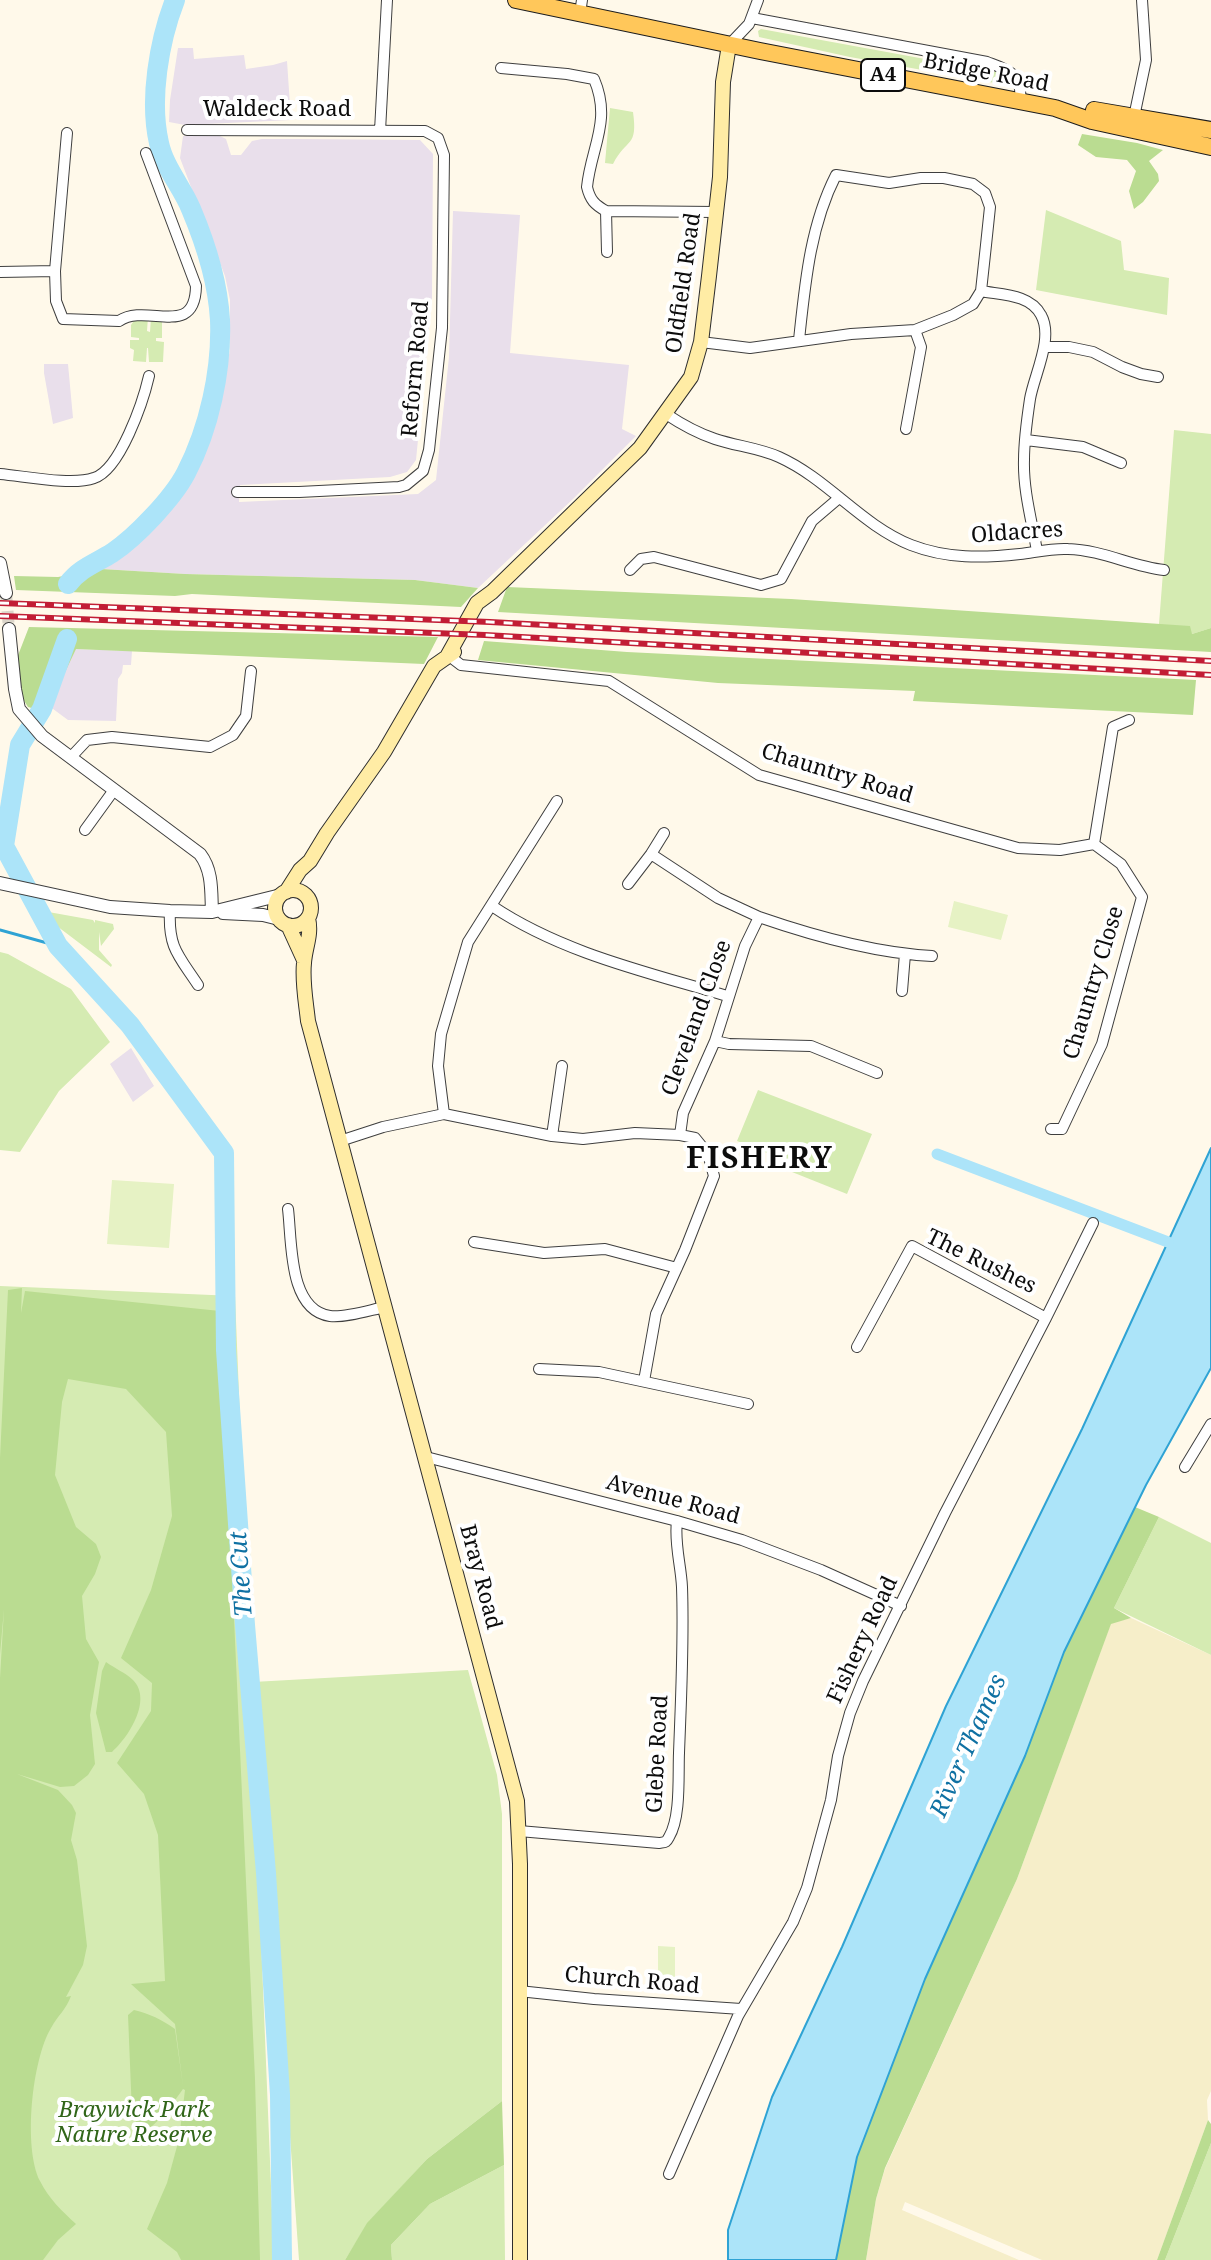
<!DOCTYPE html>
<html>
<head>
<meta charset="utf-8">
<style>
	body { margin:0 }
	canvas { display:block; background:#fff9ea }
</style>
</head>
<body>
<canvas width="1211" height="2260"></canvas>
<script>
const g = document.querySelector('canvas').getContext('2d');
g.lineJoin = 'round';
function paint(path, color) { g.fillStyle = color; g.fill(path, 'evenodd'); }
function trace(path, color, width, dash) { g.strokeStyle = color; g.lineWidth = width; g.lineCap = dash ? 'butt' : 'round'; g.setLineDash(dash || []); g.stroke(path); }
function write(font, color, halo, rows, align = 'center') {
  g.font = font + ' "Noto Serif",serif'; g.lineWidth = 8; g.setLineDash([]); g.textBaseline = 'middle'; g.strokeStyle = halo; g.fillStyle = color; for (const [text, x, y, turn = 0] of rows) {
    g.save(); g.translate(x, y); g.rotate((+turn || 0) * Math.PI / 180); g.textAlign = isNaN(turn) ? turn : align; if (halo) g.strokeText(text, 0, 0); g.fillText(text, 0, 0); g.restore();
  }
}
paint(new Path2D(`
	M178,48H193L194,59L244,55L246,69L273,65L287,61L291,120L185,125L169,122L170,100Z
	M218,135L226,139L231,155H241L252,141L262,139H296L420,140L433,154L432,297L416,460L407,472L390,477L240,485L239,502L418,494L436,480L449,357L453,211L520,215L510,353L629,365L622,429L636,436L574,498L478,588L415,580L185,574L101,569L105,563L142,538L171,507L184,488L206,447L215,423L230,350V300L225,276L180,158L183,136Z
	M44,364H68L73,418L53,424L44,373Z
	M75,649L132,651L131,665H123L122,673L118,679L116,721L68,720L49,706Z
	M131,1048L154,1086L133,1102L110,1064Z`), '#e9dfeb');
paint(new Path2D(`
	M1131,1618L1211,1655V2091L1207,2100L1208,2120L1157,2260H1042L905,2202L902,2210L1019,2260H866L876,2199L885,2169L1017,1879L1111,1623Z`), '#f6eec9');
paint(new Path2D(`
	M761,29L1007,74L1017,87L850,57L759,37L758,31Z
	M610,108L633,112C638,148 627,137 613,164L605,163Z
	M1046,210L1121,241L1124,270L1169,278L1167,315L1036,290Z
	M148,317L147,331L150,332L151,317H162V338H156V341L164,342L163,362H149L148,348H147L146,362L133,361L134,350L130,348V340H139V338L131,337V325L135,319Z
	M1174,430L1211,434V628L1192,634L1159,624Z
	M43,911L93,920L95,923V920L113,924L114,929L101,946L99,932V950L112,965L111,967L45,917Z
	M0,952L8,954L71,989L110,1042L59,1091L20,1152L0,1150Z
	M758,1090L872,1134L847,1194L792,1172L795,1164L737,1141Z
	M0,1286L235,1296L274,2260H0Z
	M1159,1517L1211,1543V1655L1114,1608Z
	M468,1670L497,1775L502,1814V2101L427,2159L368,2223L345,2260H299L278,1972L253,1682Z
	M1211,2143V2260H1165Z
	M504,2165L505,2260H392L391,2245L430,2204Z`), '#d5ebb2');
paint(new Path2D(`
	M1082,134L1137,143L1163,150L1149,161L1158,174L1159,181L1143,202L1134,209L1129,191L1136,171L1127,160L1096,157L1078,145Z
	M101,569L185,574L415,580L478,588L461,607L192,594L175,596L16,590L14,576L58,577Z
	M507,587L791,599L1190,626L1192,634L1211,628V652L498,612Z
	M29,627L438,637L424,664L76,649L49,706L35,709L28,707L23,699L15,663Z
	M484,641L627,652L1196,680L1193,715L913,701L915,691L718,683L478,660Z
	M22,1288L21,1313L25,1291L220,1311L255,2079L260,2260H181L177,2252L147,2229L167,2183L179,2139L185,2090L183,2089L165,2114L151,2127H141L136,2122L132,2114L128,2015L134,2010C150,2014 161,2019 175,2029L183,2086L175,2024L131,1984L165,1981L158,1835L144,1794L117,1763L151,1711L152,1683L121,1658L151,1590L172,1516L166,1432L126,1389L68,1379L62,1402L55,1475L76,1527L96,1544L101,1557L95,1574L82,1596L86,1639L99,1662L90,1715L95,1764L88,1775L74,1786L60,1787L17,1774L58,1790L72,1805L76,1813L71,1840L77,1860L87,1946L83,1965L66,1997L71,1996C66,2010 58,2015 51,2028C32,2060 23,2147 40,2181C49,2199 62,2211 76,2224L58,2240L43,2260H0V1678L4,1609L0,1654V1458L8,1290Z
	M1135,1507L1159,1517L1114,1608L1131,1618L1111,1624L1017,1879L885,2168L876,2199L866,2260H836L857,2157L925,1979L1025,1756L1064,1652Z
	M106,1662C114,1668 126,1673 133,1680C153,1700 128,1738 112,1752H106L96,1713L102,1671Z
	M502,2101L504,2165L430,2204L391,2245L392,2260H345L367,2223L427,2159Z
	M1208,2120L1211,2124V2143L1165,2260H1157Z`), '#badc91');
paint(new Path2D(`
	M954,901L1008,915L1001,940L948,927Z
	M112,1180L174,1184L169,1248L107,1244Z
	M658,1946L675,1947V1985H658Z`), '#e6f2c4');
const water = new Path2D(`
	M1211,1148V1368L1146,1485L1064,1652L1025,1756L925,1979L857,2157L836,2260H728V2230L772,2097L842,1947L946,1706L1082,1429Z`);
paint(water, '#ace4f9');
trace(water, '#2fa3d4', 2);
trace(new Path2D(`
	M0,930L58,946`), '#2fa3d4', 3);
trace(new Path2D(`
	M937,1154L1168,1242`), '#ace4f9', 11);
trace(new Path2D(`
	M68,584C80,568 96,563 112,553C136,537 173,498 186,473C209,429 222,370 220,320C218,284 205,242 191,209C182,187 164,167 159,143C149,100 159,41 175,0
	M67,639L42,709L20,745L4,846L58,946L130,1025L224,1153L226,1350L245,1625L266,1873L280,2095L282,2260`), '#ace4f9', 20);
trace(new Path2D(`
	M6,593L9,629`), '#dbd5c9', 12, [12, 6]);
const minor = new Path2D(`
	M580,13L582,0
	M752,18L987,62C1010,71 1023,74 1020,102
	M729,45L749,24L758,0
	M501,68L567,74L594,79C612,121 591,147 587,187C590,200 595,205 606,211L716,212
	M1134,117L1146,60L1142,0
	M187,130L425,131L438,138L444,155L442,328L429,450L423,471L406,485L399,487L299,492H237
	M380,131L387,0
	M606,211L607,252
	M55,271L56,301L63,319L119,321C147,302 195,340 196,286L146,153
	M0,272L55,271L67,133
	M981,291C1002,295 1030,294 1041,315C1054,338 1034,375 1030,399C1027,419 1024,440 1024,460C1023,490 1032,522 1037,551
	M701,342L750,348L851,334L915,330L953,315L973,304L981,291L986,245L990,207L985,193L973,184L944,178H921L889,183L836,175C810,226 805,284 799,340
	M1044,347H1069L1093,352L1122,367L1141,374L1158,377
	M666,414C681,424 697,433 715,439C736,446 759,448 779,457C828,479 861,525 911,545C947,559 983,558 1020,554C1036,552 1053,548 1068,549C1102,550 1131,566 1164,570
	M906,429L921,347L915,330
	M1026,440L1083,447L1121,463
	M0,474C24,476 72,486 94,478C120,470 143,402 149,376
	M630,570L641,559L654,557L761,585L781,579L812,521L839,498
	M448,655L461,665L609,681L759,775L1018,848L1060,850L1094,844
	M71,757L87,740L112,737L210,747L233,735L246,716L251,671
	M85,830L114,790
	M651,854L718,898L759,917L745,946L715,1041L683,1113L680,1135
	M628,884L651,854L664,833
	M492,906C562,953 647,972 727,996
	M170,911C168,948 179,956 198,985
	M759,917C814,936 874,953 932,956
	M902,991L905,954
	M715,1041L729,1044L811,1046L877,1073
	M444,1114L438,1066L441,1034L468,942L557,801
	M1051,1129H1062L1102,1044L1142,897L1121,864L1094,844L1113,727L1129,720
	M552,1136L562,1066
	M340,1141L383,1127L444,1114L552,1136L583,1139L635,1133L680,1135L695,1138L708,1154L714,1176L685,1250L656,1314L644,1381
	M288,1209C292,1241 288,1310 330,1316C345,1318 370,1310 385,1307
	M474,1242L544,1253L605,1249L677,1268
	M857,1347L912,1246L1046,1318
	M539,1369L599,1372L748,1404
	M426,1457L677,1521L742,1540L821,1570L901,1606
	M1185,1467L1211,1424
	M519,1831L659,1843C665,1842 666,1843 669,1837C681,1817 678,1776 679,1753C681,1698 684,1642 682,1587C681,1565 674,1543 677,1521
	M519,1991L594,1999L741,2009
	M669,2174L738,2016L793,1922L807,1888L831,1800L838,1756L850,1713L863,1681L945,1513L1046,1318L1093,1223`);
const tertiary = new Path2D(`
	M0,563L6,593
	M9,629L15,689L19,709L42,736L200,854C213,871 211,892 212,912
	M0,883L110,907L170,911L212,912L281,895
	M223,913L263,915L279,919`);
const secondary = new Path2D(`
	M448,655L477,603L492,592L640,448L691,377L701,342L709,276L720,177L723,82L729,45
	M275 908a18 18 0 1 1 36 0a18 18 0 1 1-36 0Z
	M286,892L300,870L310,861L327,833L384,752L434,666L454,652
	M308,918C312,935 305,947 304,963C302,982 306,1002 308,1021L517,1801L520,1864V2260
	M288,925L304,960`);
const primary = new Path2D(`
	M516,0L760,51L1055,108L1092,121L1211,147
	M1094,110L1211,130`);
trace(minor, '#3f3f3f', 12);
trace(tertiary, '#3f3f3f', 14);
trace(secondary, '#2e2e2e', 16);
trace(primary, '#1d1d1d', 18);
trace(minor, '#fff', 10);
trace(tertiary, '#fff', 12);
trace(secondary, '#ffeca5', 14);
trace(primary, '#ffc75a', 16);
const rail = new Path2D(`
	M0,603L490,622L1211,661
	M0,616L485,635L1211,675`);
trace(rail, '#c21d35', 6);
trace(rail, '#fff', 3, [9]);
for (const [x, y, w] of [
	[883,75,44]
]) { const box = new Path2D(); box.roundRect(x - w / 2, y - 16, w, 32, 6); g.fillStyle = '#fff'; g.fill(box); trace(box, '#0c0c0c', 2); }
write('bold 20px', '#0c0c0c', null, [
	["A4",883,75]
]);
write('22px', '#0c0c0c', '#fff', [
	["Bridge Road",986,73,11],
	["Waldeck Road",277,110],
	["Oldfield Road",684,283,-82],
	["Reform Road",416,369,-85],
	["Oldacres",1017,533,-4],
	["Chauntry Road",837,774,17],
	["Chauntry Close",1094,983,-73],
	["Cleveland Close",697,1018,-70],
	["The Rushes",981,1262,26],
	["Avenue Road",673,1500,15],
	["Bray Road",480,1577,75],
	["Fishery Road",863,1640,-65],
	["Glebe Road",658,1754,-87],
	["Church Road",632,1981,5]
]);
write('italic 22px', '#316619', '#fff', [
	["Braywick Park",134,2111],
	["Nature Reserve",134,2136]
]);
write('italic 24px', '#0f71a3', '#fff', [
	["The Cut",242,1574,-94],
	["River Thames",969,1746,-66]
]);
g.letterSpacing = '2px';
write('bold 30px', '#0c0c0c', '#fff', [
	["FISHERY",760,1159]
]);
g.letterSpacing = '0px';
</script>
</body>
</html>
